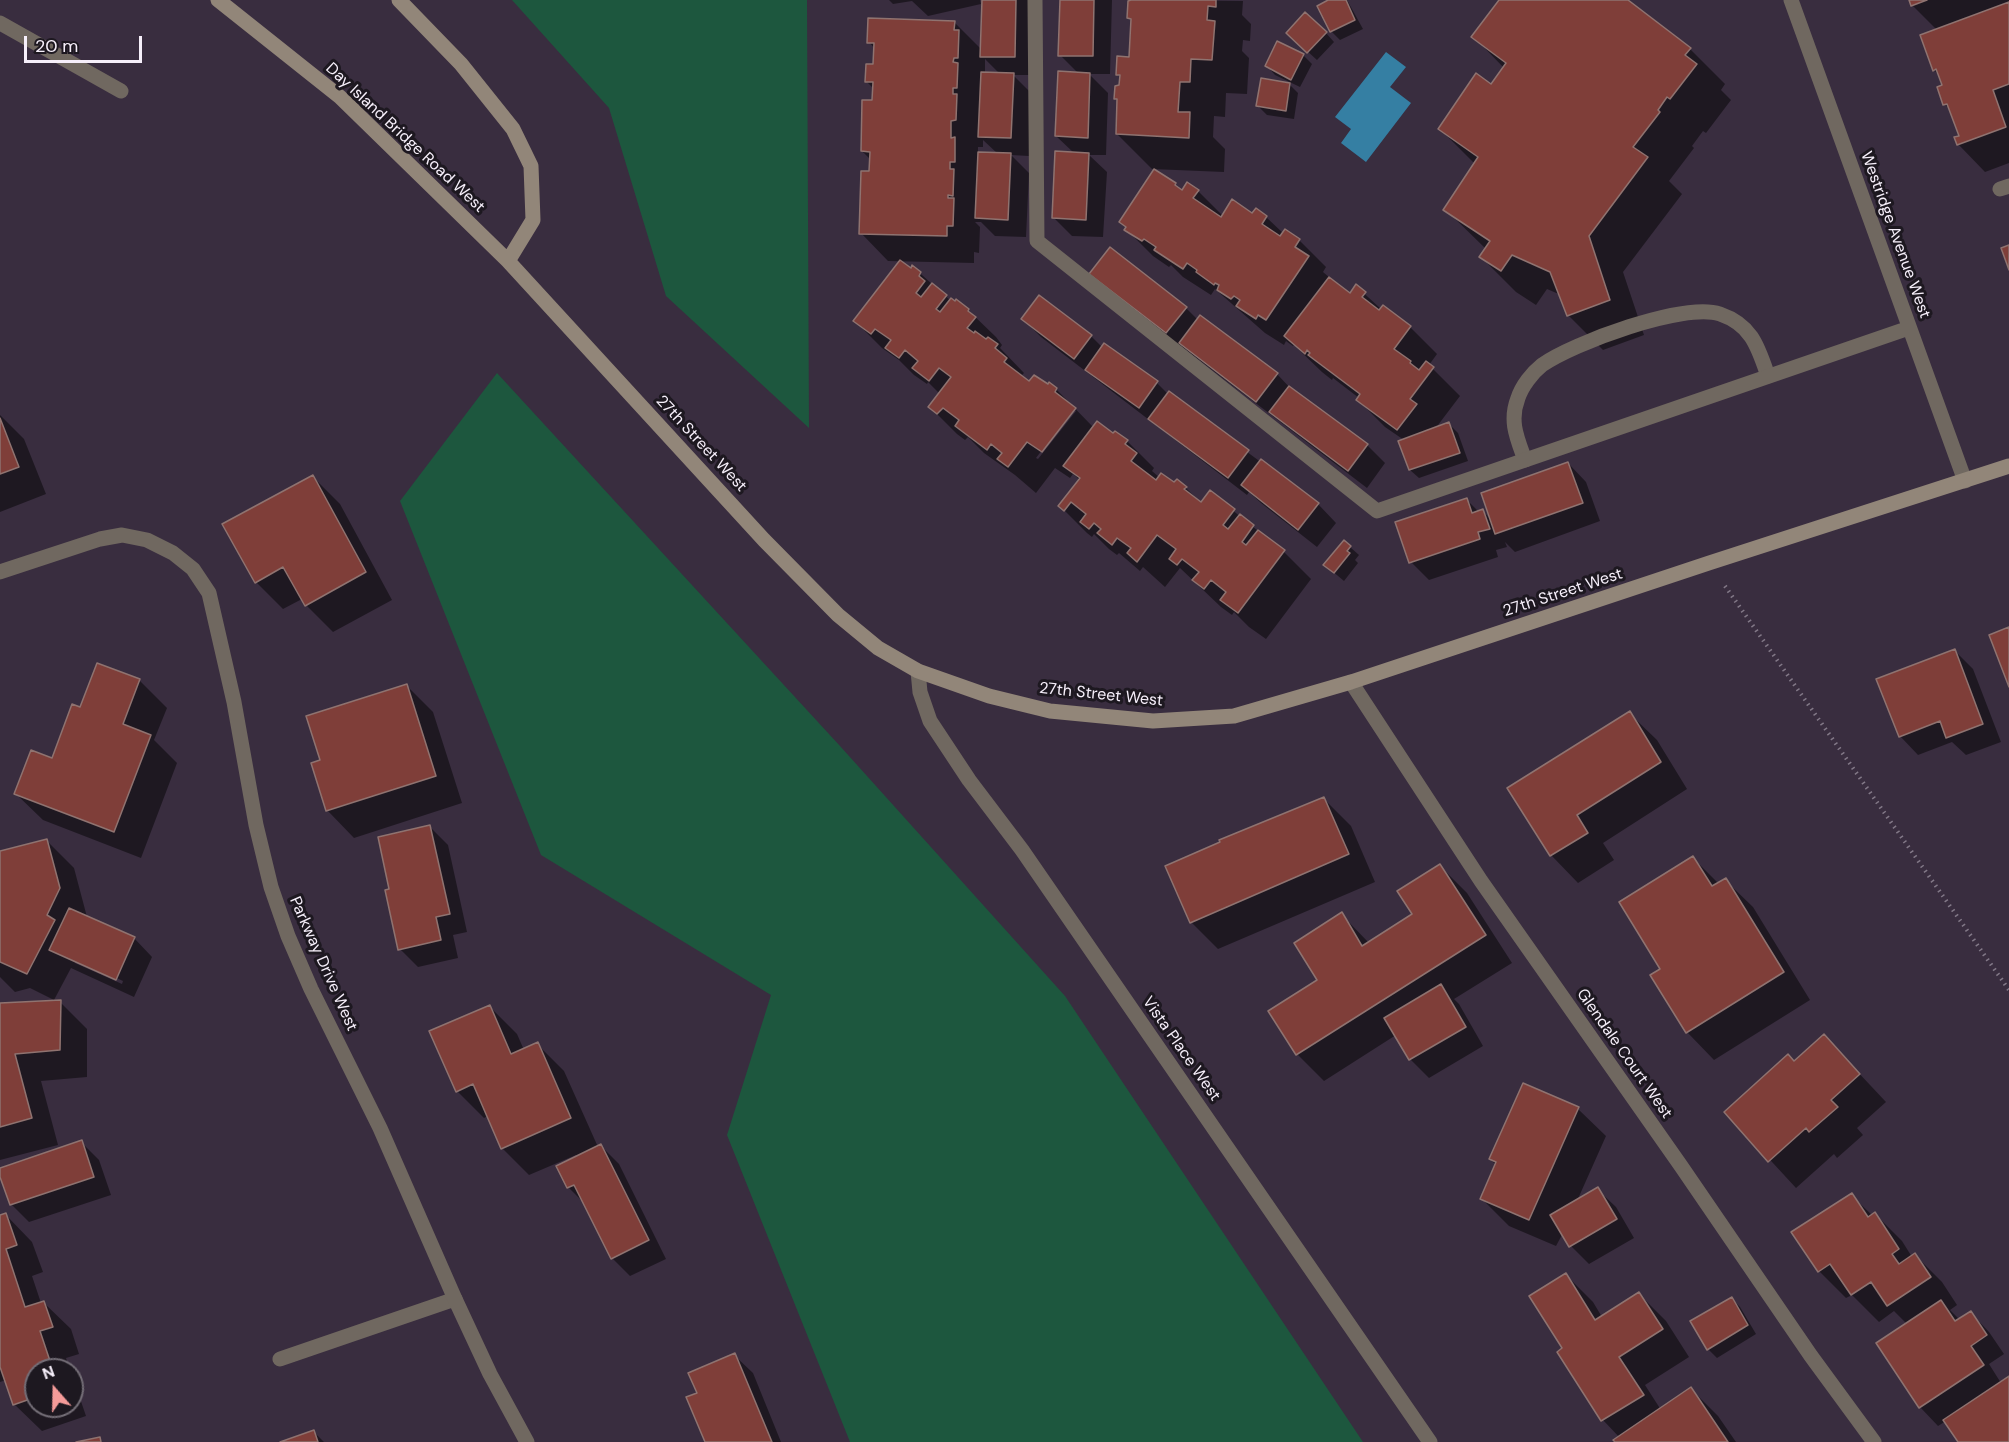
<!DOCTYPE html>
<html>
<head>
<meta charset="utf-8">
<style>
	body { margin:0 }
	#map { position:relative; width:2009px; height:1442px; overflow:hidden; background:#392d3f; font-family:"DM Sans",sans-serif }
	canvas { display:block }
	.north { position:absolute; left:24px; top:1358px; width:60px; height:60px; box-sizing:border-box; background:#1d1820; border:2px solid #746e77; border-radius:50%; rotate:340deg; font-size:16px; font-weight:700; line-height:24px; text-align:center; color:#f6effa }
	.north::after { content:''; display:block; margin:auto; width:21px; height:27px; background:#f59b99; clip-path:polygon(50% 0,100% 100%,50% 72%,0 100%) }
	.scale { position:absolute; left:24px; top:36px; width:118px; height:27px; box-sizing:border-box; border:3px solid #f6effa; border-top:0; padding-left:8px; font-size:18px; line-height:21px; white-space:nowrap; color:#f6effa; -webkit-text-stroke:4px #1d1820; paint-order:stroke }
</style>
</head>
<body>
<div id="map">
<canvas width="2009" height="1442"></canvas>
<div class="north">N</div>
<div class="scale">20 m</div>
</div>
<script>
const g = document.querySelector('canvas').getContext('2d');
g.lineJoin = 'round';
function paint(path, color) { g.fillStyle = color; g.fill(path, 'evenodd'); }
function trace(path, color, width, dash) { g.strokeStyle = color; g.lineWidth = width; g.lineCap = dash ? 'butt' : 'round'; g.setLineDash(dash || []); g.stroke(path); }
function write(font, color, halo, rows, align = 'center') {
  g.font = font + ' "DM Sans",sans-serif'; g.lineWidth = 6; g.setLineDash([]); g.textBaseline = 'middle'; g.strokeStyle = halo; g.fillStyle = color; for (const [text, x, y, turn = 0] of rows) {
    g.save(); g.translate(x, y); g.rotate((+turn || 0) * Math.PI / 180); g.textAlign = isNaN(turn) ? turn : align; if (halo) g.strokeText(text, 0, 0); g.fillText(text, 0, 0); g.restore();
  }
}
paint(new Path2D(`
	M512,0H807L809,428L666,296L609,108Z
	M497,373L840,746L1065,996L1363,1442H850L727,1135L771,995L541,855L400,501Z`), '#1d573e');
paint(new Path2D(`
	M1386,52L1406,67L1390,87L1411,103L1366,162L1341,143L1351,129L1335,117Z`), '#357fa3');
paint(new Path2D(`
	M889,0H980L981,4L928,16L912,1L893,4Z
	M983,0H1035L1033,75H1013L1031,93L1029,156L1011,155L1029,173L1026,237L995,236L981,222H975L980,227L979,253L974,252V263L888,261L861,233L871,173V160L862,151L873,102L874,89L867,82L875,66V49L869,42L954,22L982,50ZM985,59L1000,74L985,73ZM983,140L998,154H978V147H983Z
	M1061,0H1112L1110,74H1089L1108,93L1106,155H1089L1107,172L1103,237L1072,236L1053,217L1074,153L1056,136L1079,74L1060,55Z
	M1132,0L1243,1L1242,15L1251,24L1250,41L1243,40L1242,51L1249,58L1247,94L1226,93L1225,117L1214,116L1213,137L1225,149L1224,172L1152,169L1117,134L1119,102L1115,99L1121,87V78L1117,74L1130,58L1132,21L1128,17Z
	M1332,0H1347L1363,29L1340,40L1331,31Z
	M1501,0H1626L1690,49L1725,84L1721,90L1731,100L1706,133L1703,131L1692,146L1694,148L1669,181L1682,194L1623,272L1644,335L1603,350L1568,315L1561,295L1547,289L1536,305L1516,292L1481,257L1486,249L1445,209L1475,164L1440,129L1492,86L1504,68L1473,36Z
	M1911,0H2009V163L1985,172L1958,144L1961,136L1951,110L1944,104V86L1941,77L1934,70L1937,30L1912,5Z
	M1326,33L1334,42L1317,60L1296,41Z
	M1303,55L1312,64L1300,87L1275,75L1267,66Z
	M1289,84L1298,93L1294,119L1267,115L1258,106Z
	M1188,184L1198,191L1223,216L1253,215L1256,210L1266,217L1284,234L1299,240L1326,267L1323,272L1350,295L1356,286L1381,309L1410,327L1437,354L1429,365L1460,396L1435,429L1449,424L1458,433L1468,461L1419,478L1410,470L1404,440L1385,427L1358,400L1359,398L1333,378L1332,380L1322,372L1294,345L1293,346L1286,341L1284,345L1265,333L1215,289L1211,295L1183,277L1171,265L1169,267L1153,256L1126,229L1175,185L1182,192Z
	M913,267L951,301L955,303L957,301L968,310L996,337L1002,345L1000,348L1024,373L1022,375L1030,382L1056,389L1094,428L1127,441L1154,468L1152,471L1160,478L1186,488L1202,504L1210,492L1284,552L1311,579L1266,639L1249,627L1234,612L1232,615L1221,607L1180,568L1165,587L1143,567L1140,571L1119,553L1117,555L1109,549L1094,534L1092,537L1087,533L1060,506L1080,480L1073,474L1070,478L1055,468L1036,493L1015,475L984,453L968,437L965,440L957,434L930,407L940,394L928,382L927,384L914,375L899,360L882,348L855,321ZM1073,409L1076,411L1038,459L1036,458Z
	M1110,292L1186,308L1198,320L1277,374L1293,391L1367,445L1385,463L1367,488Z
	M1040,297L1091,336L1103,348L1157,383L1168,394L1318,504L1336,523L1317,547L1261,503L1249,492L1247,495L1041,337L1023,319Z
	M0,415L24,439L46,494L0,512Z
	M1568,463L1586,482L1600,521L1515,552L1505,542L1507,547L1496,550L1498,557L1429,580L1411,562L1466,499L1479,512L1483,511L1492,521Z
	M313,477L340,504L392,600L333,632L306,605L302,599L283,609L256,582Z
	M1350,547L1359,555L1355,560L1358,563L1344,581L1325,565Z
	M1955,651L1973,669L2001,742L1966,755L1952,742L1918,755L1900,736Z
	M98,665L140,681L167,708L154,740L177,763L141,858L43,820L15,793L53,760L81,709Z
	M406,685L433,712L462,803L354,838L327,810L321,760Z
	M1629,713L1657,740L1687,789L1603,843L1614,860L1578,883L1551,855Z
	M1324,799L1351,826L1375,882L1218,949L1191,922Z
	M430,827L448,845L467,932L453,935L458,958L418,967L400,949L391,890Z
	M47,841L74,868L87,917L134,938L152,957L134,997L71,968L54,1000L30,988L15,992L0,977V853ZM75,959L123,981L122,984L75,963Z
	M1693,858L1719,884L1725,880L1753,907L1810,1000L1714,1060L1687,1032L1652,975L1662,969Z
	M1440,866L1467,893L1512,963L1454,999L1459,1004L1483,1046L1429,1078L1410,1059L1396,1035L1324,1081L1297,1054L1341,914L1369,943L1414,915Z
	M60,1002L87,1029V1077L41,1081L58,1145L0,1160V1005Z
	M490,1007L517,1034L524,1050L537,1044L564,1071L598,1147L601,1146L619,1164L666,1259L630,1276L612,1258L585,1204L568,1187L578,1157L576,1155L529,1175L502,1148L488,1116L484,1118L457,1091Z
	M1824,1036L1886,1102L1857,1128L1863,1135L1837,1158L1834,1154L1796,1188L1726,1112L1794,1063Z
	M1523,1085L1578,1109L1606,1136L1577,1201L1597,1189L1616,1207L1634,1238L1589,1264L1571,1246L1563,1233L1556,1246L1509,1226L1482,1199L1496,1165L1490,1159Z
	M81,1142L99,1160L111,1195L29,1222L11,1204L0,1169Z
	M1851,1195L1873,1216L1875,1214L1902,1241L1912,1257L1915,1255L1942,1282L1957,1305L1950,1310L1960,1320L1971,1313L1989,1332L2004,1354L1989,1364L2001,1383L2009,1377V1442H1960L1946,1421L1938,1426L1920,1407L1907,1324L1894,1311L1879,1322L1852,1295L1846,1298L1819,1271L1794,1233Z
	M5,1214L32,1242L43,1272L32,1276L41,1303L43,1302L71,1329L79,1354L66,1358L70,1370H36V1406H72V1375L86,1416L42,1431L14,1404L6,1380L0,1382V1216Z
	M1566,1275L1593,1302L1602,1317L1639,1294L1666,1321L1689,1357L1645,1385L1661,1410L1691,1389L1718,1416L1736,1442H1617L1620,1438L1603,1420L1559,1352L1564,1349Z
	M1732,1299L1740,1307L1756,1334L1717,1358L1708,1349Z
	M734,1355L753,1373L781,1442H706L699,1393Z
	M314,1432L324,1442H284Z`), '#0007');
const building = new Path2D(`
	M982,0H1016L1015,57H980Z
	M1060,0H1094L1093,56H1058Z
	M1131,0H1216V7L1208,6L1207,20L1215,21L1212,60L1191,59L1190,82H1180L1178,112H1190L1189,138L1116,134L1117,99H1114L1115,86L1119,85L1120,75H1116L1117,56L1129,57L1131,19L1127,18L1128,1Z
	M1328,0H1346L1355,20L1330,32L1317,6Z
	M1499,0H1628L1691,48L1685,55L1697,64L1670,99L1667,97L1658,110L1660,112L1633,147L1648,157L1589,236L1610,300L1567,316L1550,272L1512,255L1501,271L1479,257L1490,241L1443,210L1478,157L1438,129L1476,73L1491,84L1506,63L1471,37Z
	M1909,0H1927L1911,6Z
	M2009,2V84L1993,90L2006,127L1957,145L1954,137L1959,136L1947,104L1943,105L1937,87L1942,85L1936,69L1933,71L1920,35Z
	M1305,12L1327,32L1307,53L1286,33Z
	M868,18L955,21L954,30H959L958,58H954L953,62L958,63L957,88H953V94H957L956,120L951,121V138L955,137V162H950V169H954L953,196L948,195V198H954L953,226H947V236L859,234L861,171H869L870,152L861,151L862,100H872L873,82H865L866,64H873L874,43H867Z
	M1277,41L1304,54L1291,80L1265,66Z
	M1058,71L1090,73L1088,138L1055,136Z
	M981,72L1014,73L1011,138L978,137Z
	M1261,78L1290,83L1286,111L1256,106Z
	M1055,151L1089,153L1086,220L1052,218Z
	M978,152L1011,153L1008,220L975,218Z
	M1154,169L1176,183L1175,185L1182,190L1187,182L1199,190L1193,198L1221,217L1232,199L1252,213L1256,208L1267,216L1262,224L1280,236L1285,229L1300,239L1295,247L1309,256L1266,320L1258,315L1256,319L1236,306L1240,300L1234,296L1231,299L1217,290L1219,285L1215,283L1214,285L1196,272L1197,270L1187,263L1183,269L1154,250L1156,247L1144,239L1142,241L1124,230L1126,227L1119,222Z
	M2009,245V270L2001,248Z
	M1110,247L1187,307L1166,333L1089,274Z
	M900,260L911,268L912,265L921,272L919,276L925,281L916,293L921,297L932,283L947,295L936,309L940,312L951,298L955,301L956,299L969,309L968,311L976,317L967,328L974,333L975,331L986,339L988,337L998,344L995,348L1007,358L1004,362L1029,381L1034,375L1048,384L1049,382L1057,388L1055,392L1076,408L1042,452L1027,442L1008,467L997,459L1002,453L991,444L987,450L955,426L959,420L943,408L937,414L928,407L951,377L939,368L929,381L912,368L918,361L905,350L899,358L885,348L891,340L875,329L871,334L853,321Z
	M1329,277L1350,293L1356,284L1366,292L1362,297L1379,310L1383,305L1411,326L1394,349L1411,361L1410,363L1419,370L1426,361L1434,367L1410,399L1417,404L1397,430L1356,400L1360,394L1308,355L1310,353L1307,350L1305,354L1284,336Z
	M1039,295L1092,335L1074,359L1021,319Z
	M1200,315L1278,373L1256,402L1179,343Z
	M1104,343L1158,381L1139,408L1085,370Z
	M1289,386L1368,444L1348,471L1269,412Z
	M1169,391L1249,450L1228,478L1148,419Z
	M0,418L19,467L0,474Z
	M1097,421L1113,433L1115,431L1128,440L1125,444L1137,453L1131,461L1156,480L1161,473L1174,482L1177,479L1187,487L1184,489L1201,502L1210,490L1235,509L1223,525L1228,529L1240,514L1254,525L1242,542L1246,545L1258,530L1285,550L1238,613L1220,600L1226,592L1211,580L1204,589L1192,580L1199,572L1182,559L1177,565L1169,559L1176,549L1157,535L1137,562L1127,553L1131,548L1117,538L1112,545L1097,533L1101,529L1094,523L1089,529L1080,522L1086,514L1071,502L1064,511L1058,506L1080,478L1063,466Z
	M1449,422L1460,453L1409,470L1398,441Z
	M1261,459L1319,503L1298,530L1241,485Z
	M1568,462L1583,503L1495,534L1481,493Z
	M313,475L366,572L305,606L283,567L255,583L222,524Z
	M1467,498L1472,513L1483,509L1490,529L1478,532L1480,539L1409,563L1395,522Z
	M1344,540L1351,546L1347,551L1350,553L1334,573L1323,565Z
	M2009,627V687L1989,635Z
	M1955,649L1983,724L1946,738L1940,721L1899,737L1876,679Z
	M97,663L140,679L123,724L151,735L114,832L14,794L31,750L52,758L72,704L80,707Z
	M407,684L436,776L326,811L311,763L320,760L306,716Z
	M1630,711L1661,762L1577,815L1588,833L1550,856L1507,788Z
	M1324,797L1349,854L1190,923L1165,866L1220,842L1219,840Z
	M430,825L450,914L436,917L441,940L398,950L385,890L389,889L378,837Z
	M47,839L60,888L47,915L55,920L27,974L0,962V851Z
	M1693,856L1712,886L1726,878L1784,972L1686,1033L1650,975L1660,969L1619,902Z
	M1440,864L1486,935L1296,1055L1268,1011L1317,980L1294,943L1342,912L1362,946L1412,914L1397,891Z
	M69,908L135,937L116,980L49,950Z
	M1441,984L1466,1027L1409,1060L1384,1018Z
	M61,1000L60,1050L15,1054L32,1118L0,1127V1003Z
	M490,1005L511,1054L538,1042L571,1118L501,1149L473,1084L456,1092L429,1031Z
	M1824,1034L1860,1074L1831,1100L1838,1107L1809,1132L1806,1128L1768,1162L1724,1112L1788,1054L1794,1061Z
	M1523,1083L1579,1107L1529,1220L1480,1199L1496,1162L1489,1159Z
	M82,1140L94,1177L10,1205L0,1177V1168Z
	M601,1144L649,1240L611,1259L574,1185L567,1188L556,1166Z
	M1598,1187L1617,1219L1569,1247L1550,1215Z
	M1852,1193L1868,1217L1875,1212L1899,1249L1892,1254L1899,1264L1915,1253L1931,1277L1887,1306L1871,1282L1851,1295L1830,1264L1818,1272L1791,1232Z
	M6,1213L17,1245L6,1249L25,1307L44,1301L53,1327L40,1331L53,1370H36V1397L13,1405L0,1367V1215Z
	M1566,1273L1595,1320L1639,1292L1663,1329L1619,1357L1644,1395L1601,1421L1557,1352L1562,1348L1529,1296Z
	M1732,1297L1748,1325L1707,1350L1690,1321Z
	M1941,1300L1955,1321L1971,1311L1987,1335L1971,1346L1984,1365L1919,1408L1876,1343Z
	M735,1353L772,1442H705L686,1397L697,1393L688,1373Z
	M2009,1376V1442H1958L1943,1420Z
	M1691,1387L1728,1442H1615L1613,1440Z
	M314,1430L318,1442H280Z
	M100,1437L101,1442H76Z`);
paint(building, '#7f3e39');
trace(building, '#8f7370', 1.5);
trace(new Path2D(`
	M1725,586L2009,990`), '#827887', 4, [1.5, 4.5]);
trace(new Path2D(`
	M0,23L121,91
	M2000,189L2009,186
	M1525,460C1517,438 1509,421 1518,398C1522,386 1532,373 1542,365C1573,343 1684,302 1720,314C1752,325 1758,347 1768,376
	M280,1359L455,1299`), '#706860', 15);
trace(new Path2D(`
	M1035,0L1037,241L1377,511L1909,328
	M1791,0L1965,481
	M0,572L100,539L122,535L147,540L173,553L193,569L209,593L234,702L256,825L271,887L288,936L311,989L380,1128L455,1299L490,1374L527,1442
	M918,671L920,692L930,721L969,780L1022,850L1430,1442
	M1351,682L1481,881L1681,1166L1811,1356L1874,1442`), '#706860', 15);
trace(new Path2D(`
	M218,0L340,97L508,261L764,540L838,615L878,648L918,671L989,696L1050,711L1153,721L1234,716L1351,682L1709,563L2009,466
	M399,0L461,64L513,129L531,166L533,220L508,261`), '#928679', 15);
write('16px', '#f6effa', '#1d1820', [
	["Day Island Bridge Road West",405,138,43],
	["Westridge Avenue West",1895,235,70],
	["27th Street West",701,444,47],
	["27th Street West",1563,593,-18],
	["27th Street West",1101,695,6],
	["Parkway Drive West",323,964,66],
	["Vista Place West",1181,1049,55],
	["Glendale Court West",1624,1054,55]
]);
</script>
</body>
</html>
